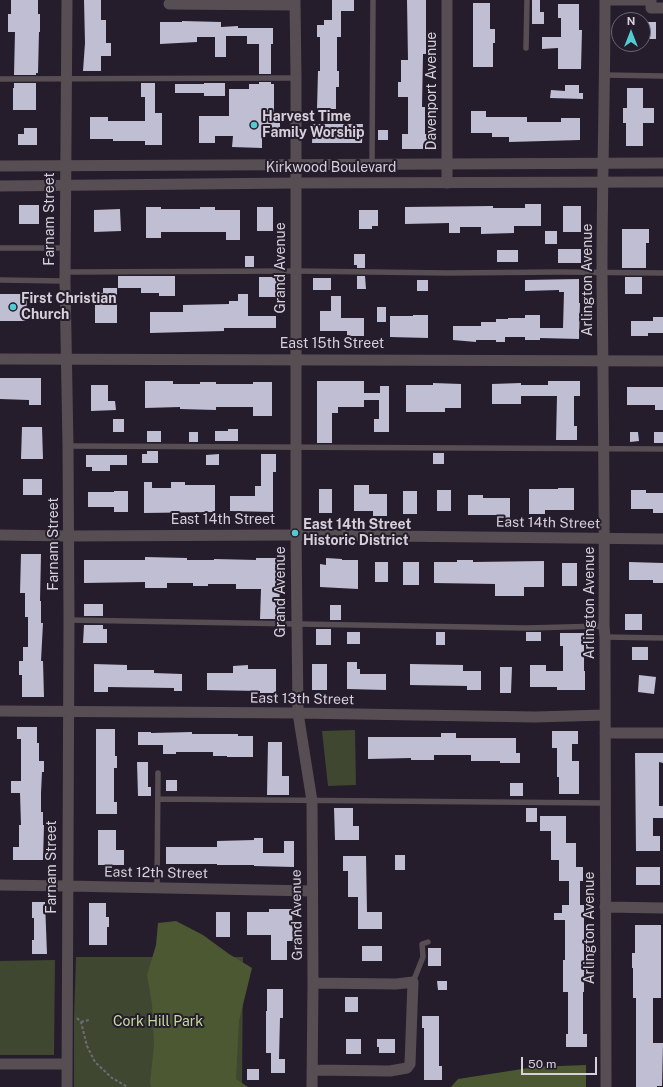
<!DOCTYPE html>
<html>
<head>
<meta charset="utf-8">
<style>
	body { margin:0 }
	#map { position:relative; width:663px; height:1087px; overflow:hidden; background:#251d2c; font-family:"Public Sans",sans-serif }
	canvas { display:block }
	.north { position:absolute; left:611px; top:12px; width:40px; height:40px; box-sizing:border-box; background:#251d2c; border:1px solid #6b6572; border-radius:50%; rotate:0deg; font-size:11px; font-weight:700; line-height:16px; text-align:center; color:#d5d0da }
	.north::after { content:''; display:block; margin:auto; width:14px; height:18px; background:#52ccd0; clip-path:polygon(50% 0,100% 100%,50% 72%,0 100%) }
	.scale { position:absolute; left:521px; top:1057px; width:76px; height:18px; box-sizing:border-box; border:2px solid #d5d0da; border-top:0; padding-left:5px; font-size:12px; line-height:14px; white-space:nowrap; color:#d5d0da; -webkit-text-stroke:3px #251d2c; paint-order:stroke }
</style>
</head>
<body>
<div id="map">
<canvas width="663" height="1087"></canvas>
<div class="north">N</div>
<div class="scale">50 m</div>
</div>
<script>
const g = document.querySelector('canvas').getContext('2d');
g.lineJoin = 'round';
function paint(path, color) { g.fillStyle = color; g.fill(path, 'evenodd'); }
function trace(path, color, width, dash) { g.strokeStyle = color; g.lineWidth = width; g.lineCap = dash ? 'butt' : 'round'; g.setLineDash(dash || []); g.stroke(path); }
function write(font, color, halo, rows, align = 'center') {
  g.font = font + ' "Public Sans",sans-serif'; g.lineWidth = 4; g.setLineDash([]); g.textBaseline = 'middle'; g.strokeStyle = halo; g.fillStyle = color; for (const [text, x, y, turn = 0] of rows) {
    g.save(); g.translate(x, y); g.rotate((+turn || 0) * Math.PI / 180); g.textAlign = isNaN(turn) ? turn : align; if (halo) g.strokeText(text, 0, 0); g.fillText(text, 0, 0); g.restore();
  }
}
paint(new Path2D(`
	M355,730L356,785L328,786L322,731Z
	M76,957H243L242,1087H74V1017Z
	M55,960L54,1055H0V961Z`), '#3f4730');
paint(new Path2D(`
	M176,921L203,935L229,954L252,968L239,1021L236,1079L248,1087H151L150,1083L154,1045L152,1004L147,975L156,945L158,923Z
	M586,1065V1087H451L458,1079L535,1067Z`), '#4c5832');
paint(new Path2D(`
	M11,0H38V14H40V32H39L38,73H36V75H14L15,32H8V14H11Z
	M84,0H101V20H106V43H111V56H101V71H83L85,43Z
	M332,0H354V11H341V37H337V71H339V87H336V109H317L318,71H320V37H317V25H324V20H332Z
	M407,0H426V54H423L422,107H425V134H427V149H402V134H408V97H398V82H401V60H408Z
	M532,0H540V12H544V24H532Z
	M473,3H490V29H495V43H493V67H473Z
	M558,4H579V30H582L581,69H558V48L542,49V37H561V18H558Z
	M182,21L221,22V27L238,26V28H273V44H271V74H259V44H247V36H226V57H215V37H197V42L160,44V22H182Z
	M643,22H656V39H643Z
	M259,82H271V84H274V115L280,116V134H262V148L232,147L233,136H215V143H199V116H229V89H249V84H259Z
	M14,83H36V110H13V88H14Z
	M141,83H155V113H162V145H145V141H113V139H90V117H108V121H145V97H141Z
	M204,83H225V96H204V93H175V84H204Z
	M565,85H579V93H583V99L550,98L551,90L565,91Z
	M627,88H643V108H654V123H643V146H626V123H623V108H627Z
	M471,111H486V117H527V122H561V118H580V140L509,142V137H492V133H471Z
	M313,124H363L362,143H312Z
	M24,128H37V145H18V134H24Z
	M378,130H388V140H378Z
	M525,204H541V226H514V233L481,234V227H460V233H449V223L405,224V207L493,206V208H525Z
	M19,205H39V224H19Z
	M563,206H581V232H563Z
	M146,207H161V209H200V207H215V210H240V240H226V232H161V238H146Z
	M257,207H273V231H257Z
	M120,209L121,231L94,232V210Z
	M359,210H378V226H372V229H359Z
	M622,229H649V243H646V268H622Z
	M545,231H557V244H545Z
	M558,249H581V263H558Z
	M497,250H518V262H497Z
	M354,254H365V268H357V265H354Z
	M245,256H254V267H245Z
	M118,276H175V296H159V293H141V288H118Z
	M357,276H365L366,289H357Z
	M259,277H277V297H259Z
	M625,277H642V294H625Z
	M313,278H331V290H313Z
	M579,279V303H580L579,339L540,338V340H525V337H505V342H496V340H476V342L453,340V326H481V322H496V319H508V318H525V315H540V328H563L564,292H559V290L525,291V280Z
	M417,280H428V291H417Z
	M103,288H117V323H95V293H103Z
	M0,294H27L26,321H0Z
	M238,294H248V316H276V328H224V331L150,333V312H183V305L229,304V301H238Z
	M331,296H341V318H364V336H347V331H320V311H331Z
	M377,307H386V322H377Z
	M413,315H428V338L390,337V316H413Z
	M653,317H663V333H648V336H631V321H653Z
	M0,378H41V405H29V400L0,399Z
	M145,381H173V384H200V382H216V384H253V382H272V416H253V407H216V410L180,409V407L145,408Z
	M317,381H364V393H380V386H389V432H374V419H379V400H364V407H338V413H332V443H317Z
	M548,381H580V396H574V426H577V440H556L557,396H521V404H492V384L521,383V385H548Z
	M433,383L461,384V408H445V412H406V385H433Z
	M91,385H108V401H115L116,410L91,411Z
	M627,387H663V410H655V405H627Z
	M113,419H124V432H113Z
	M22,427H42L43,459H21Z
	M228,429H238V441H215V431H228Z
	M147,431H161V442H147Z
	M189,432H198V442H189Z
	M630,432H638L639,441L630,442Z
	M654,432H663V443H654Z
	M147,451H158V463H142V454H147Z
	M433,453H444V464H433Z
	M219,454V465H206V455Z
	M261,454H276V472H273V512L230,511V496H255V486H261Z
	M86,455H127V465H110V471H92V467H86Z
	M23,479H42V495H23Z
	M144,482H152V488H171V482H185V485H215V512L144,513Z
	M354,485H369V494H387V516H373V511H354Z
	M558,488H574V510H545V514H529V489H558Z
	M319,489H332V513H319Z
	M437,490H451V511H437Z
	M631,490H646V493H663V513H653V509H631Z
	M114,491H128V512H114V507H88V492H114Z
	M403,491H417V514H403Z
	M468,495H483V498H510V518H496V515H468Z
	M21,554H41L40,601H41V623H43L41,661H43L44,697H22V675H19V661H23V647H28V617H25V593H20Z
	M145,557L187,558V560H214V559L256,560V558H283V579H280L279,619H260L261,589H236V584H208V586H193V583H167V588H145V582L84,583V560H145Z
	M326,558L342,559V560H358V589L320,587V564L326,565Z
	M457,560H473V562L544,561V587H524V596H495V584L434,583V562H457Z
	M375,562H388V582H375Z
	M403,562H419V585H403Z
	M629,562L663,563V583H653V580H629Z
	M562,563H577V586H562Z
	M84,604H103V616H84Z
	M330,605H341V620H330Z
	M625,614H642V630H625Z
	M84,625H103V629H107V643H83Z
	M316,629H331V645H316Z
	M347,632H360V644H347Z
	M436,632H445V645H436Z
	M526,632H541V641H526Z
	M560,633H584V671H585V690H557V687H530V665H546V671H563V646H560Z
	M632,647H648V660H632Z
	M347,662H357V669H360V674H386V690L347,689Z
	M94,664L127,665V670H154V673L182,674V691H174V688L108,687V692H94Z
	M312,664H327V690H312Z
	M410,664L463,665V671H481V690H467V686L410,685Z
	M248,665V669H276V693H260V691L207,690V673H233V666Z
	M500,667H512L511,693H500Z
	M639,675L656,677L654,694L638,692Z
	M17,727H37V743H39V761H44V772H42L41,793V812H43V825H44L43,860H13V847H19V825H21L20,793H11V781H21V739H17Z
	M96,729H115V756H117V768H114V802H117V814H96Z
	M552,731H578V744H572V761H579V794H559V777H557V748H552Z
	M138,732H151V733L192,732V734H238V736H253V757H227V756H213V752H176V754H163V745H138Z
	M441,733H456V738H516V753H520V763H500V761H471V755H434V760H411V758L368,759V737H441Z
	M268,742H282V776H289V795H267Z
	M635,753H663V763L659,762V806H663V818H653V836H660V851H636Z
	M137,762H148V787H151V796H138Z
	M166,780H177V791H166Z
	M510,783H523V796H510Z
	M334,808H353V826H359V840H335Z
	M526,808H537V822H526Z
	M540,816H566V843H576V867H583V881H580V905H584V960H586V974H584V992H583V1034H587V1047H566V1034H568V992H563V960H565V920H554V913H562V905H569V881H559V860H551V831H540Z
	M98,830H116V850H124V865H98Z
	M254,838H263V853H284V841H294V867L254,866V865H217V864H166V847H217V841L254,840Z
	M395,855H405V870H395Z
	M343,856H366L367,912H382V929H358V897H348V871H343Z
	M636,867H660V885H636Z
	M32,902H45L47,954H32V940H34V918H32Z
	M89,903H106V917H109V927H107V945H89Z
	M269,909H292L293,941H287V960H271V935H247V912H269Z
	M216,912H230V937H216Z
	M635,925H661V998H653V1043H663L662,1086H657V1087H636V998H633V968H632V953H635Z
	M362,946H382V961H362Z
	M428,948H441V966H428Z
	M437,981H447V990H438Z
	M267,989H283V1018H280L279,1059H285V1073H271V1053H266V1011H267Z
	M345,997H358V1012H345Z
	M422,1016H439V1066H442V1080H424V1028H422Z
	M346,1039H361V1054H346Z
	M377,1039H395V1053H379V1047H377Z
	M247,1069H259V1080H247Z`), '#c0bed3');
trace(new Path2D(`
	M77,1018L81,1022L87,1046L95,1062L112,1078L128,1087
	M81,1022L89,1020`), '#706976', 2, [3, 2]);
trace(new Path2D(`
	M526,48L527,0
	M605,75L663,76
	M0,79L296,78
	M372,164L373,0
	M0,248H65
	M65,272L296,271L448,273L559,272L663,273
	M0,280L65,281
	M68,446L663,449
	M69,620L527,628L604,626
	M605,637L663,638
	M158,799L604,803
	M157,888L158,773
	M413,982L423,957L422,944L428,942`), '#574e53', 5.5);
trace(new Path2D(`
	M295,0L296,78V535L298,713L312,801L313,983L312,1087
	M605,0C605,91 602,182 602,273C603,391 605,508 604,626L605,637L606,1087
	M605,0H651
	M651,0V8H663
	M169,4L295,5
	M447,183V0
	M0,711L298,713L535,717L605,715
	M605,733H663
	M0,885L67,886L312,891
	M605,907L663,908
	M0,1064H66
	M312,1070L390,1071L407,1068L410,1064L413,982L396,984L313,983
	M67,1087L69,620L68,446L65,281L67,0`), '#574e53', 11);
trace(new Path2D(`
	M0,166L663,163
	M0,186L295,183L663,182
	M0,359L663,361
	M0,535L69,536L296,535L663,539`), '#574e53', 11);
for (const [x, y, r, color] of [
	[254,125,4,"#52ccd0"],
	[13,307,4,"#52ccd0"],
	[295,533,4,"#52ccd0"]
]) { const dot = new Path2D(); dot.arc(x, y, r, 0, 2 * Math.PI); g.fillStyle = color; g.fill(dot); trace(dot, '#251d2c', 1.5); }
write('14px', '#d5d0da', '#251d2c', [
	["Davenport Avenue",432,91,-90],
	["Kirkwood Boulevard",331,168],
	["Farnam Street",50,219,-90],
	["Grand Avenue",281,268,-90],
	["Arlington Avenue",588,280,-90],
	["East 15th Street",332,344],
	["East 14th Street",223,520],
	["East 14th Street",548,523,1],
	["Farnam Street",54,544,-90],
	["Grand Avenue",281,592,-90],
	["Arlington Avenue",590,603,-90],
	["East 13th Street",302,699,1],
	["Farnam Street",52,867,-90],
	["East 12th Street",156,873,1],
	["Grand Avenue",297,915,-91],
	["Arlington Avenue",590,928,-90]
]);
write('bold 14px', '#d5d0da', '#251d2c', [
	["Harvest Time",262,117],
	["Family Worship",262,133],
	["First Christian",21,299],
	["Church",21,315],
	["East 14th Street",303,525],
	["Historic District",303,541]
], 'left');
write('14px', '#c5db99', '#251d2c', [
	["Cork Hill Park",158,1022]
]);
</script>
</body>
</html>
